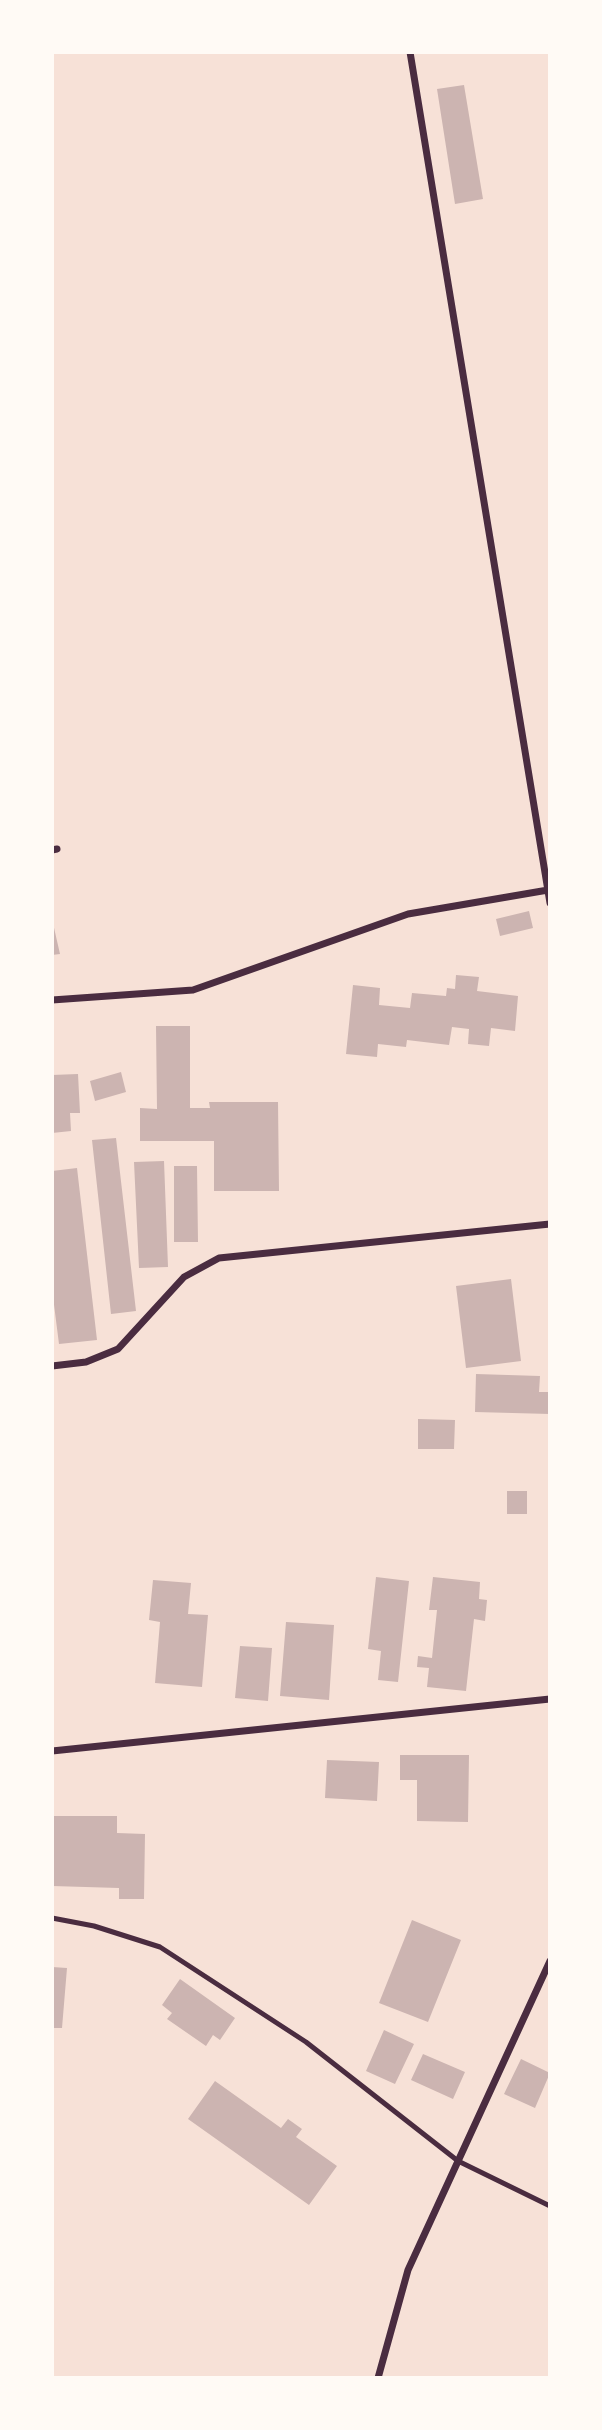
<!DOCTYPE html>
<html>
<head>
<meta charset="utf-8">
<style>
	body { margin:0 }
	#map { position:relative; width:602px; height:2430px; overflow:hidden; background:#f7e1d7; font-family:"Source Sans 3",sans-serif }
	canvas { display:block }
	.frame { position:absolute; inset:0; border:54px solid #fffaf5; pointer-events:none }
</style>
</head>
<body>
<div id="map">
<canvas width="602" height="2430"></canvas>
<div class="frame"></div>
</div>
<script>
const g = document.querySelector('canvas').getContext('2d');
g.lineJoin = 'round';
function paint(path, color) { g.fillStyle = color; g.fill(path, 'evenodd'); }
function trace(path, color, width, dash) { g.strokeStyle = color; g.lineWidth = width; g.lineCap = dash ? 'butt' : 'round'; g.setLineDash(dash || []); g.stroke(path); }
paint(new Path2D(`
	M464,85L483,199L455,204L437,89Z
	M529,911L533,928L500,936L496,919Z
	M52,919L60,954L52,955Z
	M456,975L479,977L477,991L518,996L515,1031L491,1028L489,1046L468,1044L469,1029L452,1027L449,1045L407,1040L406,1047L378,1044L377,1057L346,1054L353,985L380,988L379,1005L410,1008L412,993L446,996L447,988L455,989Z
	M156,1026H190V1108H210L209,1102H278L279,1191H214V1141H140V1108L157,1109Z
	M121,1072L126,1092L95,1101L90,1081Z
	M78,1074L80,1113H70L71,1131L52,1133V1075Z
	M116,1138L136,1311L111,1314L92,1140Z
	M164,1161L168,1267L139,1268L134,1162Z
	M174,1166H197L198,1242H174Z
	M77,1168L97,1340L59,1344L52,1289V1171Z
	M511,1279L521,1361L466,1368L456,1286Z
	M476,1374L540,1376L539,1392H550V1414L475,1412Z
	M418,1419L455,1420L454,1449H418Z
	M507,1491H527V1514H507Z
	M376,1577L409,1581L398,1682L378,1680L381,1651L368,1649Z
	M433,1577L480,1582L479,1599L487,1600L485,1621L474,1619L466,1691L427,1687L429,1668L417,1667L418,1656L432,1658L437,1610H429Z
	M153,1580L191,1583L188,1614L208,1615L202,1687L155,1683L160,1622L149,1620Z
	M286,1622L334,1625L329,1700L280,1696Z
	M240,1646L272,1648L268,1701L235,1698Z
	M400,1755H469L468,1822L417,1821V1780H400Z
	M327,1760L379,1762L377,1801L325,1798Z
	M54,1816H117V1833L145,1834L144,1899H119V1888L52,1886Z
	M412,1920L461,1940L428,2022L379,2003Z
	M52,1967L67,1968L62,2028H52Z
	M180,1979L235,2018L220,2040L213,2035L206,2046L167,2019L172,2013L162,2005Z
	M384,2030L414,2044L395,2084L366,2071Z
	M423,2054L465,2072L453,2099L411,2080Z
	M521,2059L550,2073L535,2108L504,2094Z
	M215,2081L281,2128L288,2119L302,2129L296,2137L337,2166L309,2205L188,2119Z`), '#ccb4b1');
trace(new Path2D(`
	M52,1918L94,1926L160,1947L306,2042L458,2161L550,2206`), '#4a2c40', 5);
trace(new Path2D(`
	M410,52L550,903
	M52,850L57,849
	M52,1000L193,990L408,914L548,890
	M52,1366L86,1362L118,1349L184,1277L219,1258L550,1224
	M52,1751L550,1699
	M378,2378L408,2270L550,1961`), '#4a2c40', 7);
</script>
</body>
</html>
